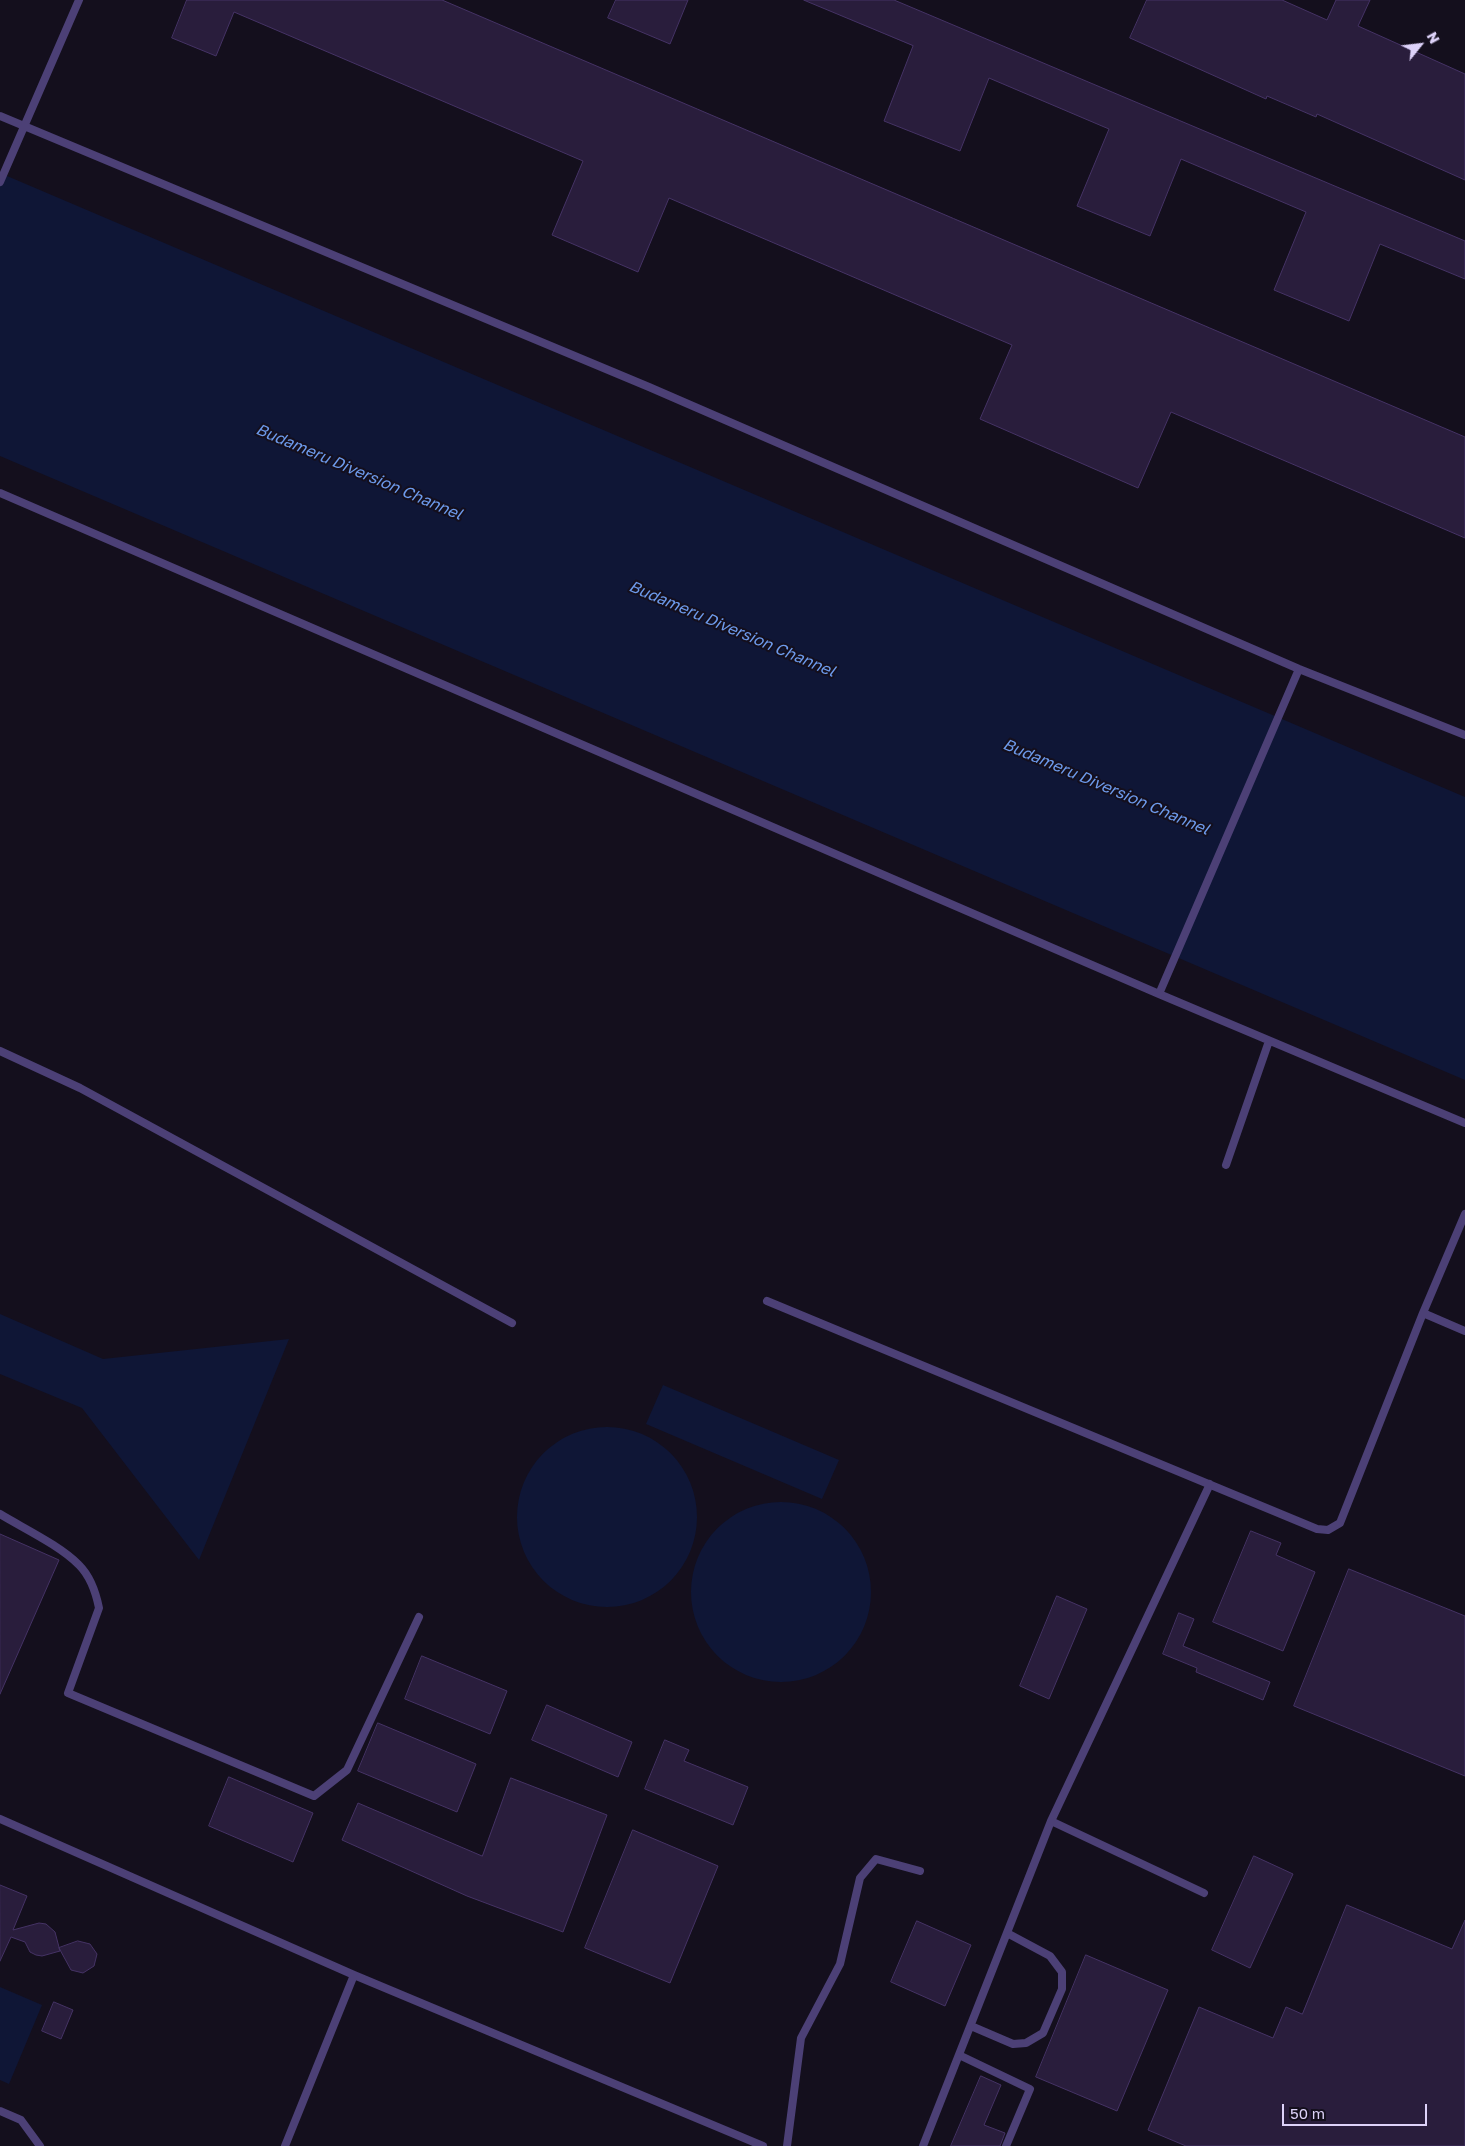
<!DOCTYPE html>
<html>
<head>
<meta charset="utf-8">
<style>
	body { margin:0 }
	#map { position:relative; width:1465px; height:2146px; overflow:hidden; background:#140f1d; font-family:"Golos Text",sans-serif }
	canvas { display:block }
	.north { position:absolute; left:1395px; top:20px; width:50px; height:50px; -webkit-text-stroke:4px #140f1d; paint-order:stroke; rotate:61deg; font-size:14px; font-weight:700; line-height:20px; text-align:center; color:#ddd2f9 }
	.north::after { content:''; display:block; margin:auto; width:18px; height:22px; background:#ddd2f9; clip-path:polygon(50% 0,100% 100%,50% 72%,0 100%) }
	.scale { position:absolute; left:1282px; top:2104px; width:145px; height:22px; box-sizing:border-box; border:2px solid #ddd2f9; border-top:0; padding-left:6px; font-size:15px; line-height:18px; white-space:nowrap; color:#ddd2f9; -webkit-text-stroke:4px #140f1d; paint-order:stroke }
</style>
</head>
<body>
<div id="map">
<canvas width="1465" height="2146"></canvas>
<div class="north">N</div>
<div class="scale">50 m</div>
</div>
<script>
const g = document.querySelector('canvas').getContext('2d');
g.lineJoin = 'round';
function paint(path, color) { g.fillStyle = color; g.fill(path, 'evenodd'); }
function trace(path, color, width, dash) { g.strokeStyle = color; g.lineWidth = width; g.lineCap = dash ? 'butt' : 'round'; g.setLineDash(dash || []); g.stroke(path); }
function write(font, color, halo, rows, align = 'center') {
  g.font = font + ' "Golos Text",sans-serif'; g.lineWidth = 4; g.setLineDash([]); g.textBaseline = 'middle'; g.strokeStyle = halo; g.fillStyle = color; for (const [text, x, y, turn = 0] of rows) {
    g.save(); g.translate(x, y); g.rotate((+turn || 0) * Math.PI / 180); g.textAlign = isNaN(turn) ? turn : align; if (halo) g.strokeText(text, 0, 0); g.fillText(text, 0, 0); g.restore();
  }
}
paint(new Path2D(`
	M0,173L1465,797V1080L0,456Z
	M0,1314L103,1359L289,1339L199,1560L82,1408L0,1374Z
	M663,1385L839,1460L822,1499L646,1424Z
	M517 1517a90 90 0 1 1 180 0a90 90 0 1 1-180 0Z
	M691 1592a90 90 0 1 1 180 0a90 90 0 1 1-180 0Z
	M0,1987L42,2005L9,2084L0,2080Z`), '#0f1636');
const building = new Path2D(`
	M187,0H442L1465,437V538L1171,412L1138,488L980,419L1012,345L669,198L638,272L552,235L583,161L234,12L216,56L172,38Z
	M616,0H688L670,44L608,18Z
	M804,0H894L1465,241V279L1380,244L1349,321L1274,290L1306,212L1181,159L1150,236L1077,206L1109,129L989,78L960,151L884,121L913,46Z
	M1147,0H1282L1327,20L1336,0H1370L1358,26L1465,74V180L1317,114L1316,117L1267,96L1266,99L1130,38Z
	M1251,1531L1281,1543L1276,1555L1315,1572L1283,1651L1213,1622Z
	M0,1534L59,1560L0,1694Z
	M1349,1569L1465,1616V1776L1294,1706Z
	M1057,1596L1087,1609L1049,1699L1020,1686Z
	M1179,1613L1194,1619L1183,1646L1270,1682L1263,1700L1196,1672L1197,1668L1163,1654Z
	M422,1656L507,1691L490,1734L405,1699Z
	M547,1705L632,1742L618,1777L532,1740Z
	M378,1723L476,1764L457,1812L358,1771Z
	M665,1740L689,1750L684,1761L748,1787L733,1825L645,1789Z
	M229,1777L313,1813L293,1862L209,1826Z
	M511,1778L607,1815L563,1932L467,1896L342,1840L358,1803L482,1856Z
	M633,1830L718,1866L670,1983L585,1948Z
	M1254,1856L1293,1874L1250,1968L1212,1950Z
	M0,1885L27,1896L13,1930L39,1923L46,1924L55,1932L60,1951L42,1956L36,1955L30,1952L25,1942L11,1937L0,1961Z
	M1347,1905L1452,1949L1465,1920V2146H1186L1148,2130L1199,2007L1273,2038L1286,2007L1302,2014Z
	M917,1921L971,1945L945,2006L891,1982Z
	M78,1941L90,1944L97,1954L94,1966L83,1973L71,1970L59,1948Z
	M1086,1955L1168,1990L1117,2111L1036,2077Z
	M54,2002L73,2010L61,2039L42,2031Z
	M981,2076L1001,2085L984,2125L1005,2133L1000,2146H951Z`);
paint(building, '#291d3c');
trace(building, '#453365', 1);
trace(new Path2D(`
	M0,116L649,387L1299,669L1465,735
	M0,182L79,0
	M0,493L1159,994L1465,1123
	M1159,994L1299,669
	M0,1051L80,1088L512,1323
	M1226,1165L1269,1041
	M767,1301L1317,1529L1328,1530L1340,1523L1423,1313L1465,1214
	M1423,1313L1465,1331
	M0,1514C23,1528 61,1546 79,1565C90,1576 96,1593 99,1608L68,1693L314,1796L347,1770L419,1617
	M0,1819L354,1975L763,2146
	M1051,1821L1204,1893
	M971,2026L1013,2044L1026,2043L1043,2033L1062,1989V1972L1050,1956L1007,1933
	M959,2055L1030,2089L1006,2146
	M0,2111L21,2120L40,2146
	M285,2146L354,1975
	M787,2146L801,2038L840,1964L860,1878L876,1859L920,1871
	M923,2146L1051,1821L1210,1484`), '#4c4076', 8);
write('italic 16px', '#6d9aeb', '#140f1d', [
	["Budameru Diversion Channel",359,472,23],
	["Budameru Diversion Channel",732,629,23],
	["Budameru Diversion Channel",1106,787,23]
]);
</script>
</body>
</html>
